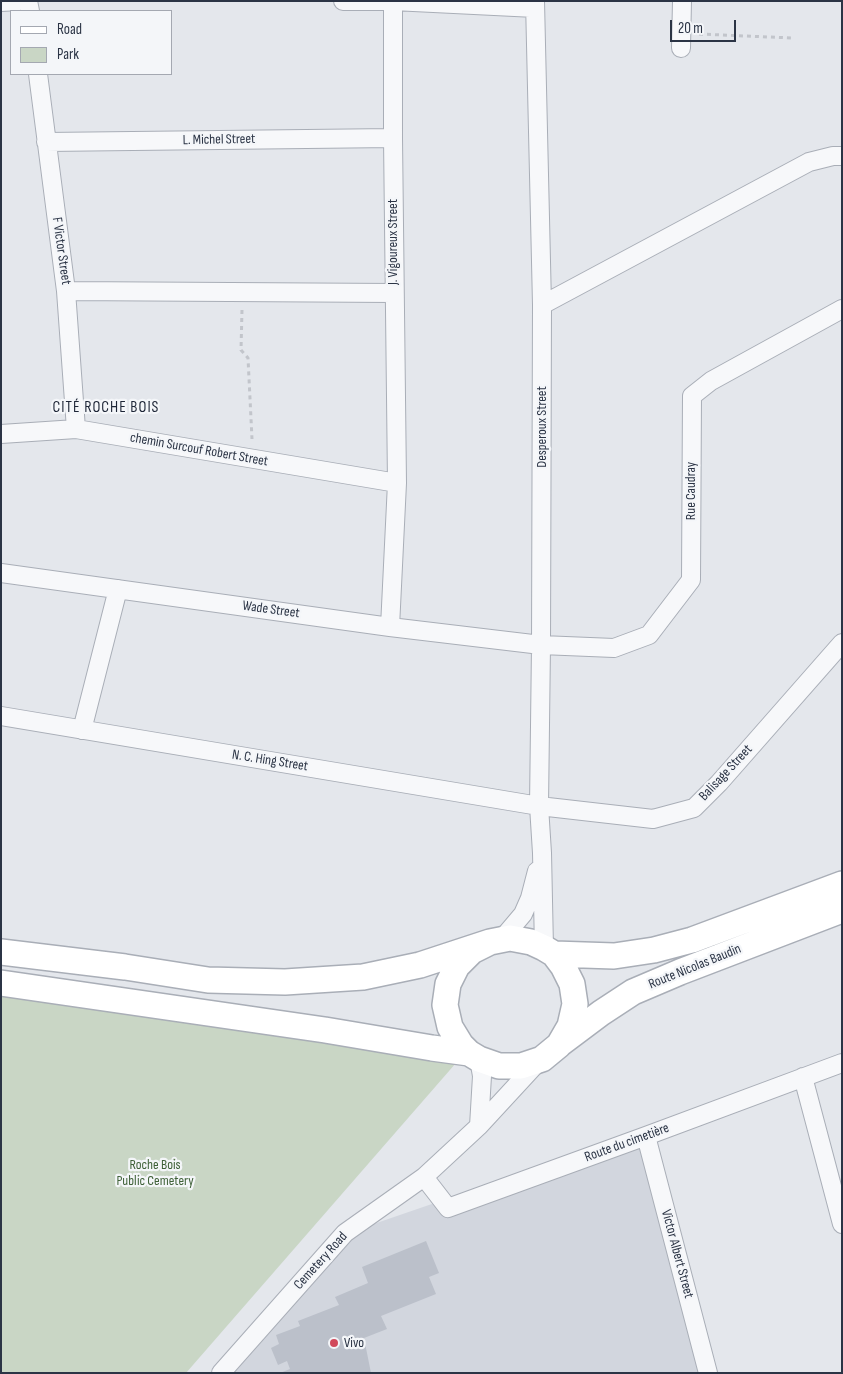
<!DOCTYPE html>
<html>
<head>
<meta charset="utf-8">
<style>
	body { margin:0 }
	#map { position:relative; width:843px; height:1374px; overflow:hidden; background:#e4e7ec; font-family:"Sofia Sans Condensed",sans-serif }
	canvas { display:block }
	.frame { position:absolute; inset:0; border:2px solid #2b3445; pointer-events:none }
	.legend { position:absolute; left:10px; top:10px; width:162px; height:65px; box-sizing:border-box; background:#f4f6f9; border:1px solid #a4a8b1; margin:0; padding:6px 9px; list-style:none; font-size:15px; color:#2b3445 }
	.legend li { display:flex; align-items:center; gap:10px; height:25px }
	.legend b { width:25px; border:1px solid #a4a8b1 }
	.scale { position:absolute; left:670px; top:20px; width:66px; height:22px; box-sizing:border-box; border:2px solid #2b3445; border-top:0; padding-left:6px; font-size:15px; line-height:18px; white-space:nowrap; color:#2b3445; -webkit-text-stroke:4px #f4f6f9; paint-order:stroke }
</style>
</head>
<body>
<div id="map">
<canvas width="843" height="1374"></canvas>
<div class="frame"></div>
<ul class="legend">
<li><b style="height:6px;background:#fff"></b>Road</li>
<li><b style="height:14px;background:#c9d6c5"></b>Park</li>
</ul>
<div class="scale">20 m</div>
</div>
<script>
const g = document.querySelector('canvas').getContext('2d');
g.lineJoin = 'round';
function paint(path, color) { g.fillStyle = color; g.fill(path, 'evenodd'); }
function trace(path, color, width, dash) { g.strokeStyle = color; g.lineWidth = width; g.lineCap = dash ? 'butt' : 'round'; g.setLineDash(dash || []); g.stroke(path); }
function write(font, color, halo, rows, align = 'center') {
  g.font = font + ' "Sofia Sans Condensed",sans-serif'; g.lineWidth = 4.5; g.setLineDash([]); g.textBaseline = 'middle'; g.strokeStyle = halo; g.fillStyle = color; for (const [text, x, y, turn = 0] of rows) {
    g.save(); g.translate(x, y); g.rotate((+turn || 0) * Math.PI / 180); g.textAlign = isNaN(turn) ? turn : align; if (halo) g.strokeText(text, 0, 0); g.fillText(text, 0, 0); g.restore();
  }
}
paint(new Path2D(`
	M647,1130L717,1373H218L333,1238Z`), '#d2d6de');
paint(new Path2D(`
	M1,994L456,1063L186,1373H1Z`), '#c9d6c5');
paint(new Path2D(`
	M426,1241L439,1273L429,1277L436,1294L381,1316L387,1329L364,1338L371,1373H280L290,1369L287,1361L278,1365L271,1348L279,1344L276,1335L300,1326L298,1321L339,1305L335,1297L368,1283L362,1267Z`), '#bbc0ca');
const minor = new Path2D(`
	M28,1L30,11
	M343,1H393L535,8
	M535,1L542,305L541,645L539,806L542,853L544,948
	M1,2L19,1
	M681,48L682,1
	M38,74L66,291L76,429
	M46,142L393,138
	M66,291L394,293
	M542,305L809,162L833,156H842
	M1,434L76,429L397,483
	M1,573L390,627L541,645L614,648L649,635L691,580L692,396L711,381L842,309
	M390,627L397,483L393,138V1
	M1,716L539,806L653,819L694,808L719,783L842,643
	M82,730L118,589
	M501,940L523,914L530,898L537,871
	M479,1059L482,1076L479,1126
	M803,1077L842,1224
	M646,1136L708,1373
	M424,1177L448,1208L646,1136L842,1063
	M221,1373L345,1233L424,1177L479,1126L539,1061`);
const secondary = new Path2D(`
	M1,952L125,967L208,980L285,982L363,977L420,965L490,942L510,938L531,942L544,948L554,954L563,966L572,984L575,1004L570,1026L559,1045L542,1059L521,1066H499L479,1059L469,1053L461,1045L450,1027L445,1005L448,984L457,966L472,951L490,942
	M554,954L614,956L654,950L692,940L842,884
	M1,983L325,1030L432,1048L469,1053
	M561,1043L601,1013L633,992L680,972L842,910`);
trace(minor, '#a9aeb7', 20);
trace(secondary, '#a9aeb7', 28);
trace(new Path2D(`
	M699,34L792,38
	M242,310L241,350L248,358L252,439`), '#c2c5cb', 3, [4, 4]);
trace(minor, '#f7f8fa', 18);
trace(secondary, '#fff', 25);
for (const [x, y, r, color] of [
	[334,1343,5,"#d1495b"]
]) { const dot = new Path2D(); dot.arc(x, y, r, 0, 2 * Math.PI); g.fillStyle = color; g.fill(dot); trace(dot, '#f4f6f9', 2); }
write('14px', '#2b3445', '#f4f6f9', [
	["L. Michel Street",219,140,-1],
	["J. Vigoureux Street",393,242,-90],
	["F Victor Street",61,251,82],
	["Desperoux Street",542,427,-90],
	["chemin Surcouf Robert Street",199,450,10],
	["Rue Caudray",691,491,-90],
	["Wade Street",271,610,8],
	["N. C. Hing Street",270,761,9],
	["Balisage Street",726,773,-47],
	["Route Nicolas Baudin",695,967,-22],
	["Route du cimetière",627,1143,-20],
	["Victor Albert Street",677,1254,75],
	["Cemetery Road",321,1261,-48]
]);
write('14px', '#3f6138', '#f4f6f9', [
	["Roche Bois",155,1165],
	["Public Cemetery",155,1181]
]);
write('14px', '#2b3445', '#f4f6f9', [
	["Vivo",344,1343]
], 'left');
g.letterSpacing = '1px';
write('16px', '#1d2536', '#f4f6f9', [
	["CITÉ ROCHE BOIS",106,408]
]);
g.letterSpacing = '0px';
</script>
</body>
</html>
